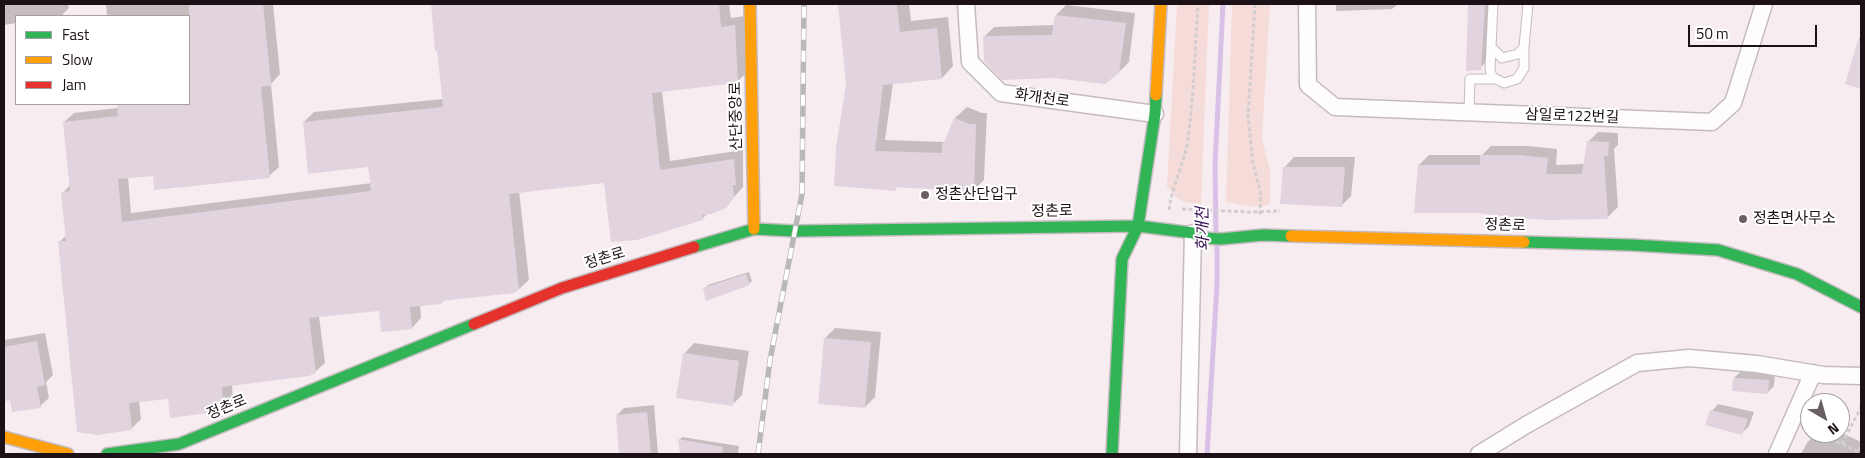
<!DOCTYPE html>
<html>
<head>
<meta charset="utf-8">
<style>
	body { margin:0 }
	#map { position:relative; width:1865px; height:458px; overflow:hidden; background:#f7edf1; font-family:"Titillium Web",sans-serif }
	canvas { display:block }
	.frame { position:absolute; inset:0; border:5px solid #1c1116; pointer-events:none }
	.legend { position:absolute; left:15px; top:15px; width:175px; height:90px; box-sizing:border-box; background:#fff; border:1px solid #a4a0a2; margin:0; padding:6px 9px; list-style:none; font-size:15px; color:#1c1116 }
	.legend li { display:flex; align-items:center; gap:10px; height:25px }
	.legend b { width:25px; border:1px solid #a4a0a2 }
	.north { position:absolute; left:1800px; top:393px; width:50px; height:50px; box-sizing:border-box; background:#fff; border:1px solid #a4a0a2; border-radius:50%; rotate:142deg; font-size:14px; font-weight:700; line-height:20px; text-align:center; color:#1c1116 }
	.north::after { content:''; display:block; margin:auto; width:18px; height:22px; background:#695e63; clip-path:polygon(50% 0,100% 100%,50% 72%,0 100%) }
	.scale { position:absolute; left:1688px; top:25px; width:129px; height:22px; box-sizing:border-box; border:2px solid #1c1116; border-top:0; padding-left:6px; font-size:15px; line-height:18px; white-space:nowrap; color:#1c1116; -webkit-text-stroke:4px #fff; paint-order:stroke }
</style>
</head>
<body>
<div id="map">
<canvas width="1865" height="458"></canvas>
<div class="frame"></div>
<ul class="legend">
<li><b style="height:6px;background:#30b455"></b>Fast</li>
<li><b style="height:6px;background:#ff9f0a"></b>Slow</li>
<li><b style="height:6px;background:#e5322d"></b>Jam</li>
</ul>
<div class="north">N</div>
<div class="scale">50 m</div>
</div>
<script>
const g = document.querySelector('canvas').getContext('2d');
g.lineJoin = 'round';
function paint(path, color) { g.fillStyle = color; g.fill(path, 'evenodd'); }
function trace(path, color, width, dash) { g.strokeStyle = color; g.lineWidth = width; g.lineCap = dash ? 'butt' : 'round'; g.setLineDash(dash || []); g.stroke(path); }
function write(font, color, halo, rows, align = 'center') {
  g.font = font + ' "Titillium Web","Noto Sans KR",sans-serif'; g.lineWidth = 4; g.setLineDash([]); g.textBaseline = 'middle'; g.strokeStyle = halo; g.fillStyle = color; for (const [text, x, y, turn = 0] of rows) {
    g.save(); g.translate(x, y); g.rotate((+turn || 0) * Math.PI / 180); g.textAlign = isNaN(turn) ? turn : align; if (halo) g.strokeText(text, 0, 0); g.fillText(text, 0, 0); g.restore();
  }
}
paint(new Path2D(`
	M1177,4H1209L1201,204C1182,203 1178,201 1167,186Z
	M1232,4H1270L1262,139L1270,169V205L1253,207L1226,202Z`), '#f6dcd9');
paint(new Path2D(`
	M4,4H68L69,8L61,16H16V23L4,25Z
	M106,4H273L280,74L271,84L279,167L269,176L154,175L128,177L131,213L372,183L370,166L304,122L314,112L443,99L438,50H436L432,4H729L731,18L745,16L747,72L737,82L662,91L670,161L743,150V187L725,207L708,213L702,219L605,182L519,191L529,280L519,289L445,299L441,303L420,305L421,318L412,328L380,309L319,316L325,363L315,372L232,385L233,400L223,410L169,398L139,401L141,419L131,429L59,242L67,235L63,193L70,185L64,122L74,113L118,108V104H189V16H107Z
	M841,4H909L911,21L948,17L953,66L942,78L893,83L885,140L945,142L955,118L967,107L982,113H987L984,180L973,191L898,186L895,189L835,185L847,84L839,6Z
	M1336,4H1398L1392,9L1336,11Z
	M1469,4H1491L1487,61L1480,68L1467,69Z
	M1066,5L1135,13L1129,62L1118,73L984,37L994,27L1055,25L1056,15Z
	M1861,33V87L1846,83Z
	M1598,132L1618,133V145L1614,149L1618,207L1608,217L1419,165L1429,155H1482L1491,146H1528L1557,149L1556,165L1585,164L1588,142Z
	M1294,157H1355L1351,196L1341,206L1284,168Z
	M749,272L752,281L749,284L705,288L708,285Z
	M835,328L881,332L875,397L865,407L825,338Z
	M45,333L53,375L46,382L49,398L40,406L11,398L4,399V340Z
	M694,343L749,351L742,395L732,405L684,354Z
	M1741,371L1775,374L1774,386L1767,393L1734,378Z
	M1718,404L1754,412L1749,426L1742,433L1712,411Z
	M654,405L658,454H621L617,415L624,408Z
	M1840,432L1861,442L1859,450L1861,451V454H1801L1807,443L1816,433L1828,436L1830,433Z
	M682,437L739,446L738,454H681L679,440Z`), '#0003');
trace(new Path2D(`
	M1216,232L1215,165L1223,4
	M1207,454L1217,284V245`), '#d9c0e7', 5);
paint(new Path2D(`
	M189,4H263L271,85L261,87L270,178L154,190L153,176L118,179L122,222L371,191L368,167L308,174L303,122L443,107L437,51H435L431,4H719L721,27L735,25L738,83L652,93L660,170L734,159L736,185H733L734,198L726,208L712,214L702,215L703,220L637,240L611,242L604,183L509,194L519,290L514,293L441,301L442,304L410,307L412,329L381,332L379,311L309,318L316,373L309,376L222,387L223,411L170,418L168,399L129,403L132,430L97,435L77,432L58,241H66L61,192L70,191L63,122L118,116L117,104H189Z
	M844,4L897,5L900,32L937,28L942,79L883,85L875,151L942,153V143H944L954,118L970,124H976L974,192L896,187V191L834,186L836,148L846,84L838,5Z
	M1468,4H1485L1481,70L1466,71Z
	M1055,15L1126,23L1119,73L1105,84L1054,78L1002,80L984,61L983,36L1052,35Z
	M1858,40L1861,41V89L1845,84Z
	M1587,141L1609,142L1608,156H1604L1608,219L1548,220L1517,218L1478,213H1414L1418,165H1480V155H1518L1548,158L1546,174H1582Z
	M1283,167H1345L1342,207L1280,204Z
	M746,274L750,285L706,301L703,288Z
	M824,338L871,342L865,408L818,404Z
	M37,341L45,385L37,387L41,408L12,412L10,400L4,401V347Z
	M683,353L739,361L733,406L676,398Z
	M1733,378L1769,380L1768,394L1732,391Z
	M1710,410L1748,419L1742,435L1705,425Z
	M647,412L651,454H619L616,415Z
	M678,439L723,447L722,454H680Z`), '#e2d4df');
const lane = new Path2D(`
	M1493,4L1491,47L1502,58L1518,54L1524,47L1528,4
	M1491,47L1490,69L1492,77L1504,83L1517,79L1524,68V47
	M1469,112L1470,79H1496`);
const street = new Path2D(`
	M966,4L970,62L1001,93L1155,114
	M1307,4L1308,85L1335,107L1712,122L1733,103L1764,4
	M1188,454L1193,233
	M1479,454L1526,425L1637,363L1689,358L1757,364L1823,375L1861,376
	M1777,454L1813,373`);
const fast = new Path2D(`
	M1524,242L1632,245L1718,250L1797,274L1861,307
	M694,247L754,229L795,231L1138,226L1193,233L1204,238L1221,239L1263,235L1291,236
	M107,454L179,444L474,324
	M1112,454L1122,259L1138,226L1155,114L1156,95`);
const slow = new Path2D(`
	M750,4L754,229
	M1156,95L1161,4
	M1291,236L1524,242
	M4,437L68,454`);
const jam = new Path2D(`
	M474,324L562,288L694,247`);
trace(lane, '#c4bbbf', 11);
trace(street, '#c4bbbf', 19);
trace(fast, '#c4bbbf', 14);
trace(slow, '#c4bbbf', 14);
trace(jam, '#c4bbbf', 14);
trace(new Path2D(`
	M1255,4L1248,117L1253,163L1261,195L1260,217
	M1182,209L1249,212L1280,211
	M1169,210C1171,188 1185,162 1188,139C1194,94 1195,49 1198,4
	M1819,433L1861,453
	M1842,444L1861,407`), '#d2cecf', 3, [4, 2.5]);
trace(lane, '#fefcfd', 9);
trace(street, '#fefcfd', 16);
trace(fast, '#30b455', 11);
trace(slow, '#ff9f0a', 11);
trace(jam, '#e5322d', 11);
const rail = new Path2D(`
	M758,454L770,360L802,194L804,4`);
trace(rail, '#bab7b8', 5.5);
trace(rail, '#fff', 4, [11]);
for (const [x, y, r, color] of [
	[925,195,5,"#695e63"],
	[1743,219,5,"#695e63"]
]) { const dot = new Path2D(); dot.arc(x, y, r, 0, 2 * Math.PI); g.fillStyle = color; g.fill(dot); trace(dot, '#fff', 2); }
write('15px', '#1c1116', '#fff', [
	["화개천로",1042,99,8],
	["산단중앙로",737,116,-91],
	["삼일로122번길",1572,117,2],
	["정촌로",1052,212,-1],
	["정촌로",1505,226,2],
	["정촌로",605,259,-17],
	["정촌로",227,408,-22]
]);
write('15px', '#1c1116', '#fff', [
	["정촌산단입구",935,195],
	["정촌면사무소",1753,219]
], 'left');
write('italic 16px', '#3a1151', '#fff', [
	["화개천",1204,229,-91]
]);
</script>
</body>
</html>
